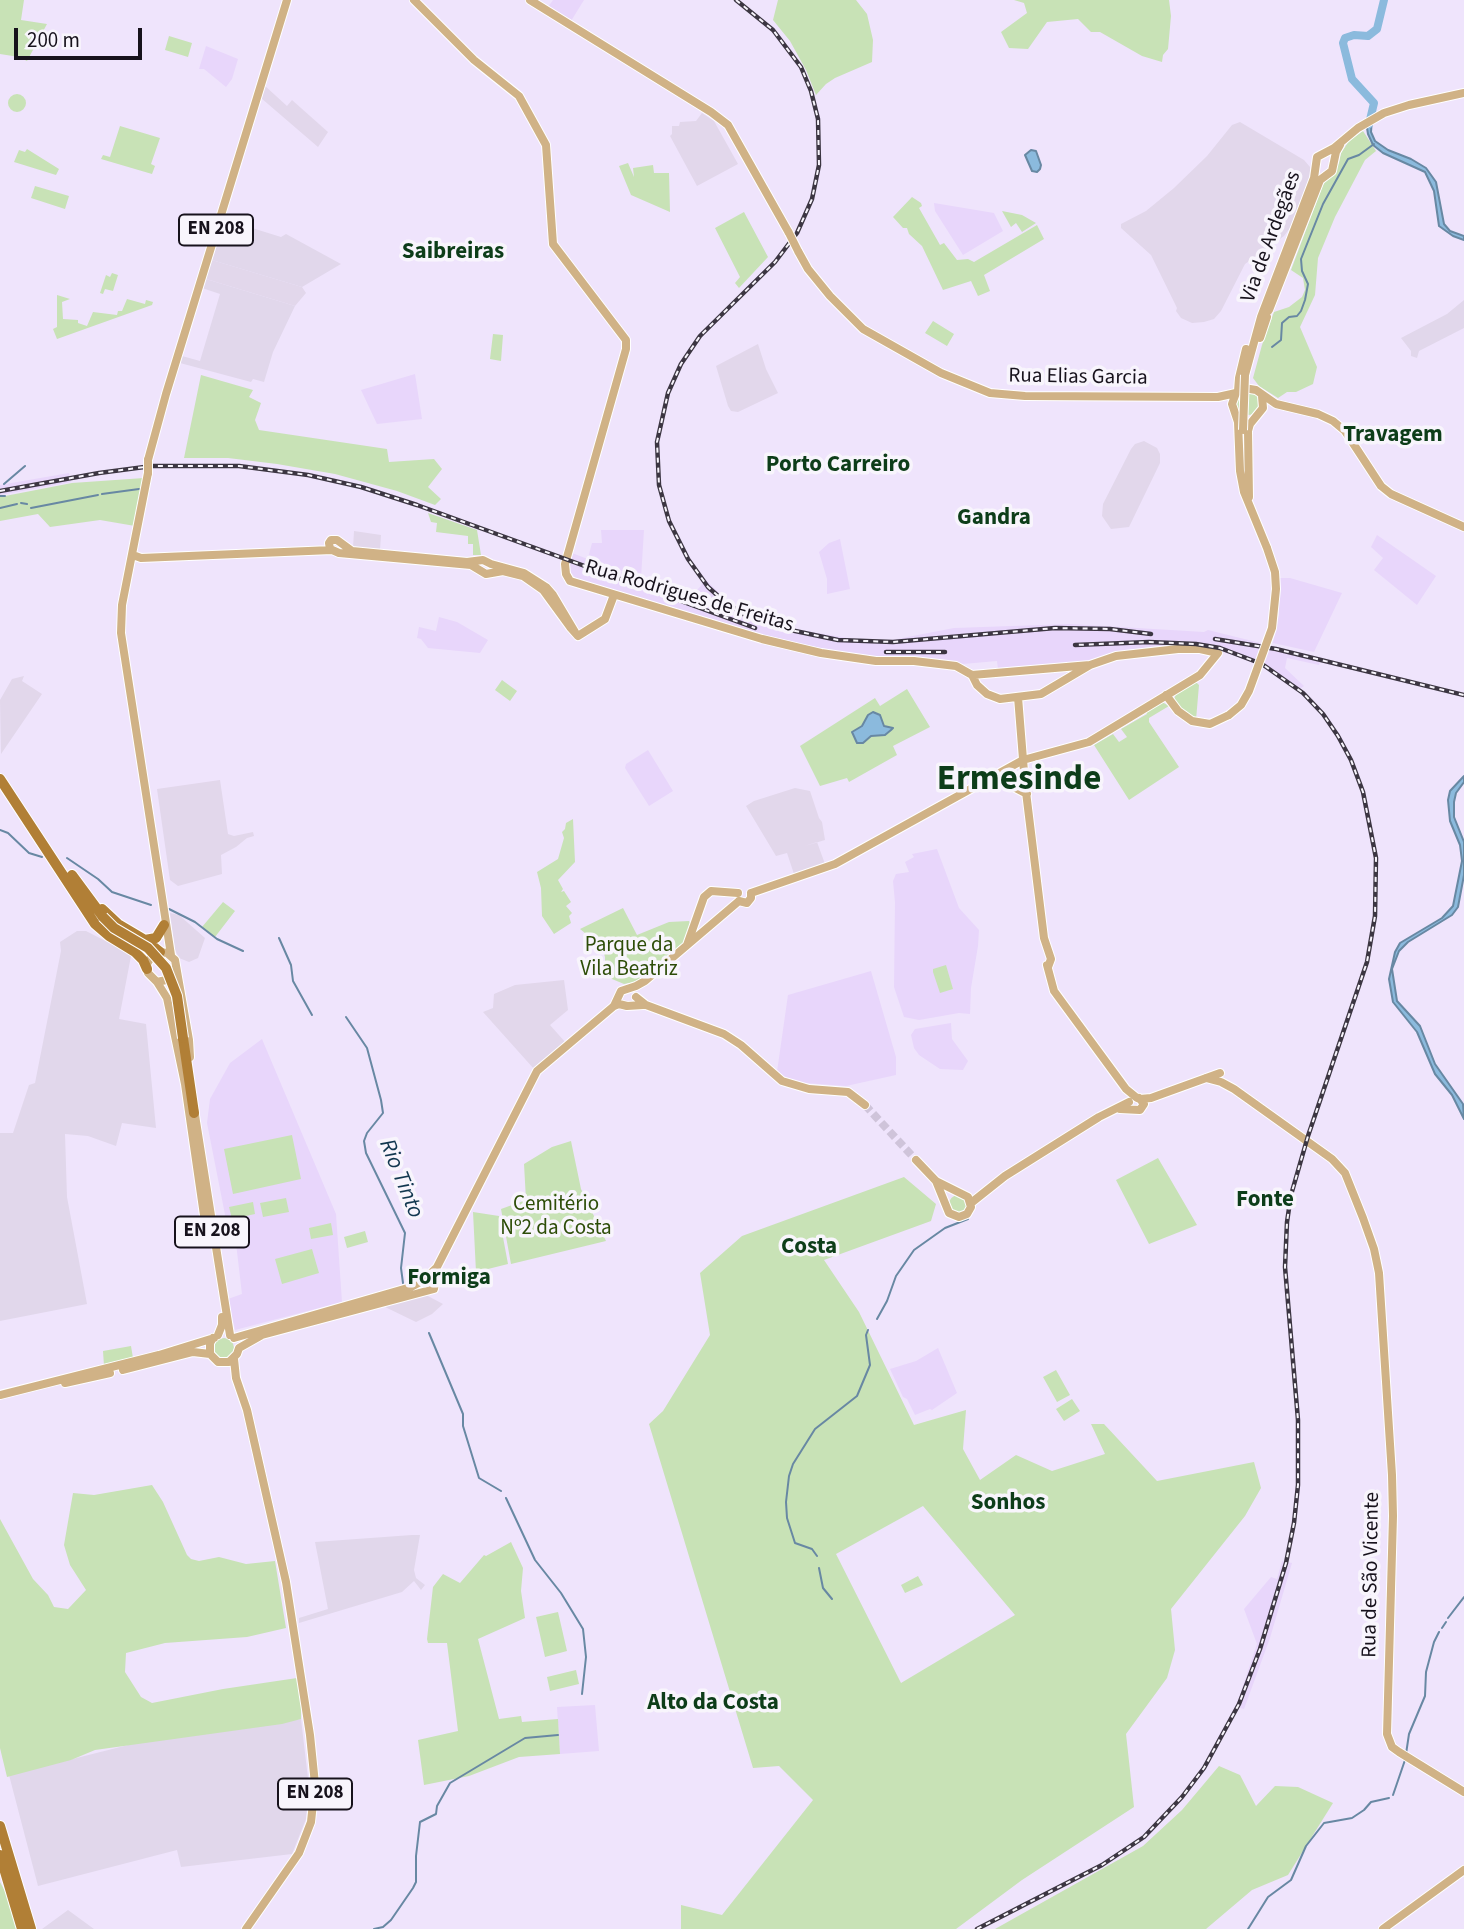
<!DOCTYPE html>
<meta charset="utf-8">
<style>
body{margin:0}
#map{position:relative;width:1464px;height:1929px;overflow:hidden;background:#efe4fc;font-family:"Source Sans 3",sans-serif}
canvas{display:block}
.scale{position:absolute;left:14px;top:28px;width:128px;height:32px;box-sizing:border-box;border:4px solid #17121c;border-top:0;padding-left:9px;font-size:21px;line-height:24px;white-space:nowrap;color:#17121c;-webkit-text-stroke:5px #f8f5fc;paint-order:stroke}
</style>
<div id="map">
<canvas width="1464" height="1929"></canvas>
<div class="scale">200 m</div>
</div>
<script>
const ctx = document.querySelector('canvas').getContext('2d');
ctx.lineJoin = 'round';
function fillPath(path, color) { ctx.fillStyle = color; ctx.fill(path, 'evenodd'); }
const shape = rows => new Path2D(rows.map(r => 'M' + r).join(''));
function stroke(path, color, width, dash) { ctx.strokeStyle = color; ctx.lineWidth = width; ctx.lineCap = dash ? 'butt' : 'round'; ctx.setLineDash(dash || []); ctx.stroke(path); }
function drawText(font, color, halo, rows, align = 'center') {
  ctx.font = font + ' "Source Sans 3",sans-serif'; ctx.lineWidth = 7; ctx.setLineDash([]); ctx.textBaseline = 'middle'; ctx.strokeStyle = halo; ctx.fillStyle = color; for (const [text, x, y, turn = 0] of rows) {
    ctx.save(); ctx.translate(x, y); ctx.rotate((+turn || 0) * Math.PI / 180); ctx.textAlign = isNaN(turn) ? turn : align; if (halo) ctx.strokeText(text, 0, 0); ctx.fillText(text, 0, 0); ctx.restore();
  }
}
const commercial = shape([
 [264,85,287,106,292,100,328,132,318,147,261,98],
 [702,113,714,121,738,164,697,186,670,136,672,134,672,126,679,126,680,122,696,121],
 [1240,122,1304,160,1310,167,1311,177,1290,228,1284,236,1245,264,1221,311,1214,319,1204,322,1192,323,1181,318,1176,311,1177,308,1151,255,1121,228,1121,224,1146,211,1174,188,1207,156,1232,125],
 [212,260,302,287,306,293,295,306,206,279],
 [758,344,766,369,778,393,738,412,731,411,728,406,716,366],
 [1144,441,1157,448,1160,454,1160,463,1129,527,1111,529,1102,516,1103,504,1131,449,1135,444],
 [354,531,381,535,380,550,353,548],
 [24,676,22,681,42,694,1,754,0,700,12,679],
 [220,780,228,834,234,836,253,832,254,836,247,838,236,847,221,855,222,874,178,886,170,880,157,789],
 [795,788,810,791,819,818,822,822,825,840,805,846,817,842,825,864,794,874,787,853,776,856,746,806,754,801],
 [170,913,179,915,205,938,198,958,189,962,179,958,175,950],
 [564,980,568,1010,550,1025,566,1043,534,1069,483,1012,493,1008,494,994,515,985],
 [426,1295,443,1304,432,1314,416,1322,383,1306]
]);
const industrial = shape([
 [236,223,281,237,286,234,341,264,302,287,212,260,222,231,233,234],
 [206,279,295,306,273,352,264,382,253,379,251,382,180,363,182,356,200,361,220,294,202,288],
 [1464,300,1464,328,1419,351,1417,358,1411,356,1411,351,1401,338,1447,314],
 [77,931,86,931,129,953,131,956,119,1019,146,1024,156,1128,122,1123,116,1146,88,1136,65,1134,67,1197,87,1304,0,1321,0,1133,13,1133,29,1085,35,1083,61,951,60,942],
 [412,1535,420,1535,414,1570,416,1578,425,1585,421,1590,414,1581,402,1592,299,1623,299,1618,328,1609,315,1542],
 [301,1719,309,1787,306,1819,292,1854,181,1867,177,1850,38,1886,9,1775,148,1740],
 [68,1910,94,1929,42,1929]
]);
const built = shape([
 [553,0,584,0,571,21,548,7],
 [206,46,238,59,232,79,226,87,204,69,199,69],
 [934,203,994,213,1003,231,963,255,935,211],
 [415,374,422,419,377,424,361,390],
 [69,473,71,482,0,495,0,485],
 [601,530,644,530,641,578,588,558,592,543,602,543],
 [1377,535,1436,576,1417,605,1374,570,1383,558,1371,547],
 [840,539,850,589,827,594,827,579,819,552,829,543],
 [572,553,690,598,706,580,722,596,750,615,783,627,859,640,892,640,954,628,1070,624,1204,632,1208,630,1321,658,1319,665,1287,658,1285,668,1304,686,1297,691,1270,671,1244,659,1221,651,1196,646,1157,646,1115,652,1091,662,998,669,997,661,963,664,915,658,877,658,783,641,577,580,569,570],
 [1279,578,1290,578,1342,593,1314,652,1273,643,1279,615],
 [439,617,457,622,488,640,480,653,428,648,421,639,417,638,419,627,436,631],
 [648,750,673,791,649,806,625,768,626,764],
 [937,849,959,908,979,930,978,946,971,988,970,1014,959,1013,919,1020,904,1017,894,987,895,902,893,881,896,874,909,872,905,862,914,857,912,854],
 [871,971,896,1057,896,1075,846,1086,805,1083,788,1079,777,1072,788,995],
 [951,1023,952,1039,968,1061,963,1070,940,1069,919,1055,914,1048,911,1035,915,1029],
 [262,1039,336,1214,342,1302,235,1330,228,1299,242,1294,236,1243,229,1235,207,1123,210,1099,230,1063],
 [938,1348,957,1393,932,1410,930,1409,915,1415,907,1399,903,1397,890,1369,916,1361],
 [1282,1561,1292,1563,1270,1638,1244,1709,1236,1707,1257,1644,1244,1609,1271,1577,1277,1579],
 [595,1705,599,1751,560,1754,557,1707]
]);
const green = shape([
 [0,0,24,0,21,20,47,24,27,61,19,57,0,54],
 [778,0,856,0,867,14,873,40,872,62,835,78,826,84,816,95,806,70,790,41,773,20],
 [1014,0,1169,0,1171,16,1168,49,1163,55,1162,62,1142,56,1100,32,1091,32,1078,19,1047,22,1028,49,1009,48,1001,32,1027,13,1024,3],
 [169,36,192,43,188,57,165,50],
 '8 103a9 9 0 1 1 18 0a9 9 0 1 1-18 0Z',
 [120,126,160,138,151,164,155,166,152,174,101,159,103,155,110,157],
 [1363,131,1376,151,1365,160,1335,217,1318,258,1315,295,1300,327,1317,367,1313,384,1296,392,1287,392,1278,398,1259,386,1253,378,1262,345,1274,312,1289,307,1302,297,1305,290,1303,278,1291,270,1309,222,1323,185,1339,163,1341,153,1349,141],
 [27,149,59,169,56,175,14,162,19,150,25,152],
 [628,163,634,177,633,168,653,165,654,173,669,173,670,212,631,195,619,166],
 [35,186,69,196,65,209,31,198],
 [912,197,921,203,922,206,919,208,940,245,944,243,957,260,968,259,974,262,1037,225,1044,239,984,275,990,291,978,296,971,281,943,290,922,246,909,234,907,228,903,228,893,217],
 [1002,211,1022,215,1036,223,1022,232,1016,223,1011,227],
 [744,212,768,257,739,288,735,283,740,277,715,228],
 [112,273,118,275,113,291,105,289,103,294,100,293,106,275,110,277],
 [57,295,70,299,62,302,63,319,78,320,78,323,87,326,93,312,117,315,118,311,122,311,127,299,145,304,146,300,153,302,152,305,57,339,53,329,57,327],
 [933,321,954,334,947,346,925,333],
 [493,334,503,335,501,361,490,359],
 [201,375,253,390,249,397,261,403,255,420,259,430,387,449,389,462,434,459,442,469,428,487,441,499,435,505,397,491,335,474,277,464,228,458,184,458],
 '1236 403a12 12 0 1 1 24 0a12 12 0 1 1-24 0Z',
 [144,478,135,526,100,520,50,527,38,514,0,521,0,497,72,483],
 [428,513,477,530,481,555,473,555,473,544,468,544,468,536,436,532,437,523,431,522],
 [502,680,517,691,510,701,495,690],
 [1196,682,1199,685,1196,720,1186,715,1174,699,1177,692],
 [907,689,930,727,893,746,897,755,849,782,847,778,820,786,800,746,875,698,880,706],
 [1162,702,1169,706,1149,718,1149,722,1179,767,1129,800,1094,745,1113,734,1119,742,1127,737,1121,729,1147,714,1145,710],
 [573,819,575,862,558,880,563,889,561,892,564,891,571,902,566,906,572,913,569,916,571,923,554,934,542,916,541,888,537,872,558,859,564,838,562,832,565,829,566,823],
 [223,902,235,911,215,937,202,927],
 [623,908,637,935,669,922,689,921,690,923,683,943,636,982,624,984,612,979,605,969,605,957,602,947,580,929],
 [946,965,953,989,940,993,933,972,933,969],
 [292,1135,301,1179,233,1194,224,1149],
 [571,1141,581,1189,606,1241,511,1264,501,1209,526,1200,524,1164,552,1147],
 [1158,1158,1197,1225,1149,1244,1116,1180],
 [904,1177,936,1204,931,1221,824,1260,859,1312,914,1425,966,1410,963,1449,980,1480,1016,1455,1052,1471,1105,1454,1091,1424,1104,1424,1157,1481,1254,1462,1261,1488,1245,1516,1171,1609,1175,1650,1167,1678,1126,1734,1134,1807,1022,1880,956,1929,681,1929,681,1905,722,1915,813,1800,779,1766,753,1768,649,1424,663,1411,710,1335,700,1273,742,1236],
 [923,1506,1015,1615,901,1683,836,1554],
 '949 1204a9 9 0 1 1 18 0a9 9 0 1 1-18 0Z',
 [286,1198,289,1212,263,1217,260,1203],
 [253,1202,255,1214,232,1219,229,1207],
 [473,1212,499,1216,508,1264,476,1272],
 [331,1223,333,1235,311,1239,309,1228],
 [365,1231,368,1242,347,1248,344,1237],
 [312,1249,319,1273,282,1284,275,1259],
 '214 1348a10 10 0 1 1 20 0a10 10 0 1 1-20 0Z',
 [131,1346,133,1358,104,1366,103,1351],
 [1056,1370,1070,1395,1057,1402,1043,1377],
 [1072,1399,1080,1411,1064,1421,1056,1409],
 [152,1485,163,1502,187,1555,191,1559,199,1561,219,1557,246,1564,275,1561,286,1628,247,1637,165,1643,126,1653,125,1672,141,1697,152,1703,223,1689,297,1678,301,1700,301,1719,282,1724,95,1750,71,1760,7,1777,0,1748,0,1519,33,1579,48,1595,54,1607,68,1609,86,1590,70,1565,64,1545,73,1493,94,1495],
 [511,1542,523,1568,521,1591,525,1618,478,1639,499,1719,521,1716,522,1722,558,1719,560,1754,519,1757,469,1776,424,1785,418,1740,458,1731,447,1643,428,1643,427,1639,433,1587,443,1574,460,1583,484,1555,486,1556],
 [918,1576,923,1585,905,1593,901,1585],
 [558,1612,567,1651,545,1657,536,1617],
 [576,1670,579,1684,550,1691,547,1677],
 [1219,1766,1240,1775,1256,1806,1275,1786,1298,1787,1333,1803,1288,1875,1252,1890,1206,1929,995,1929,1143,1846,1182,1810],
 [0,1882,9,1899,17,1929,0,1929]
]);
const water = shape([
 [1372,119,1371,132,1375,141,1388,150,1411,159,1426,168,1436,182,1444,224,1450,231,1464,236,1464,240,1453,236,1439,226,1434,191,1425,172,1383,153,1373,145,1368,134,1366,122,1372,119],
 [1031,150,1036,151,1041,165,1040,169,1037,172,1032,171,1025,155,1031,150],
 [873,712,880,715,884,726,893,728,891,730,885,735,871,736,863,743,857,743,852,732,862,726,868,715,873,712],
 [1464,776,1464,782,1456,793,1454,802,1454,817,1464,842,1464,875,1458,907,1452,915,1408,942,1399,951,1392,969,1397,1001,1420,1026,1435,1064,1463,1104,1464,1119,1452,1095,1435,1074,1417,1032,1393,1002,1389,979,1395,952,1400,943,1442,918,1453,906,1462,861,1460,845,1450,821,1448,800,1450,791,1464,776]
]);
const stream = shape([
 [1272,347,1281,340,1282,323,1289,317,1297,316,1301,311,1305,300,1308,284,1302,271,1301,259,1323,204,1348,159,1359,155,1374,144],
 [4,484,25,466],
 [102,494,139,489],
 [0,496,5,496],
 [21,503,27,504],
 [0,508,17,504],
 [31,508,98,495],
 [0,830,8,833,29,853,42,857],
 [67,858,98,879,112,892,151,905],
 [169,909,195,922,217,939,243,951],
 [279,938,291,965,293,981,312,1015],
 [346,1017,367,1048,381,1100,383,1113,367,1133,364,1141,366,1153,405,1233,401,1268,403,1283],
 [877,1319,887,1301,896,1276,914,1250,945,1228,968,1219],
 [429,1333,463,1414,463,1426,479,1478,501,1491],
 [506,1498,535,1560,561,1593,583,1629,586,1657,582,1694],
 [817,1556,812,1549,795,1543,787,1518,786,1502,789,1476,793,1464,815,1429,857,1396,870,1365,866,1335,868,1330],
 [819,1568,823,1588,832,1599],
 [1448,1618,1464,1597],
 [1442,1628,1446,1622],
 [1406,1754,1409,1734,1425,1696,1426,1672,1434,1642,1439,1632],
 [1393,1795,1405,1760],
 [374,1929,383,1927,391,1920,413,1888,416,1882,416,1856,420,1822,436,1814,437,1806,450,1783,525,1738,558,1735],
 [1248,1929,1268,1897,1291,1880,1306,1846,1324,1823,1352,1818,1364,1810,1371,1802,1389,1798]
]);
const river = shape([
 [1369,124,1374,103,1352,79,1343,43,1345,38,1354,35,1368,36,1377,29,1384,0]
]);
const majorTunnel = shape([
 [865,1105,916,1160]
]);
const major = shape([
 [414,0,474,60,519,96,546,145,553,244,626,340,626,349,565,564,566,574,570,581,762,639,821,653,876,661,914,661,956,666,972,675,977,685,987,694,1000,699,1041,694,1090,665],
 [530,0,711,112,728,125,789,233],
 [798,251,808,269,830,296,863,329,941,373,990,393,1025,396,1218,397,1236,393],
 [1269,310,1320,180,1332,171,1336,152,1340,145],
 [1260,338,1267,317],
 [1245,375,1261,317,1314,178,1317,157,1334,148,1358,128,1384,113,1409,105,1464,93],
 [1238,391,1239,378,1246,349],
 [148,460,166,394,287,0],
 [148,473,122,605,121,633,171,955],
 [1249,497,1248,431,1250,424,1263,408,1262,396],
 [1267,548,1244,492,1240,471,1238,422,1232,404,1236,393,1244,388,1256,390,1276,404,1318,414,1333,421,1345,431,1381,486,1391,494,1464,527],
 [133,555,141,558,332,550],
 [575,632,553,595,546,587,524,573,491,564,483,560,467,562,352,551,337,540,331,540,329,543,330,549,339,553,471,565,486,574,503,571,523,576,543,590,570,627,578,636,605,619,614,595],
 [1166,695,1178,711,1192,721,1210,724,1229,715],
 [1018,697,1025,784,1044,938,1051,959,1048,967],
 [994,777,1027,794],
 [751,893,835,864,1023,760,1089,742,1200,675,1218,653,1200,649,1178,649,1116,656,1090,665,972,675],
 [739,901,747,903,751,898,751,893],
 [687,945,704,897,711,891,738,893],
 [1047,965,1054,991,1126,1089,1137,1098],
 [176,971,171,979,157,982,148,973,147,964,152,956,160,952,167,953,175,960,189,1040,190,1057],
 [157,982,167,998,185,1084,207,1236],
 [636,997,646,1005,724,1034,741,1045,782,1081,809,1089,848,1092,865,1105],
 [614,1006,619,1004,627,1006,643,1005],
 [1206,1078,1221,1082,1234,1089,1332,1159,1345,1173,1363,1218,1374,1249,1379,1273,1392,1475,1393,1516,1387,1734,1392,1747,1399,1752,1464,1792],
 [1140,1099,1151,1098,1220,1073],
 [194,1109,230,1335],
 [1120,1109,1140,1110,1144,1104,1139,1098],
 [916,1160,936,1181,968,1197,971,1207,967,1214,959,1217,949,1213,936,1181],
 [971,1203,1005,1176,1099,1117,1129,1102],
 [218,1335,222,1325,222,1317],
 [213,1338,210,1343,210,1354,218,1362,229,1362,237,1354,239,1348,262,1335,434,1289,437,1267,537,1071,614,1006,621,991,636,986,645,981,739,901],
 [234,1338,411,1287,424,1280,435,1269],
 [234,1359,236,1378,247,1410,286,1582,310,1735,315,1784,311,1822,299,1853,246,1929],
 [123,1370,193,1352,210,1354],
 [65,1383,110,1373],
 [0,1395,159,1355,214,1338],
 [1383,1929,1464,1870]
]);
const highway = shape([
 [0,779,95,924,109,936,135,952,143,960,147,969],
 [72,875,103,917],
 [102,909,118,924,145,940,160,952],
 [145,940,156,938,164,925],
 [183,1038,194,1113],
 [0,1826,31,1929],
 [0,1855,22,1929]
]);
const rail = shape([
 [736,0,773,30,801,67,811,91,818,119,819,165,812,199,797,233,775,262,700,336,681,364,668,393,657,442,659,485,669,521,688,559,708,587,726,603,745,615,781,628,838,640,893,642,1055,628,1110,629,1151,634],
 [0,491,99,473,152,466,239,466,308,475,361,487,417,505,755,628],
 [1215,639,1276,649,1464,695],
 [886,652,945,652],
 [977,1929,1102,1865,1144,1837,1182,1797,1204,1768,1239,1704,1260,1649,1286,1563,1294,1523,1298,1485,1298,1420,1285,1267,1287,1222,1291,1195,1308,1136,1367,962,1375,916,1376,858,1363,792,1351,760,1338,736,1323,714,1303,693,1262,664,1220,648,1196,644,1149,642,1075,645]
]);
const majorBridge = shape([
 [789,233,798,251],
 [1243,430,1245,375],
 [148,460,148,473],
 [1229,715,1241,705,1249,691,1272,628,1276,589,1275,572,1267,548]
]);
const highwayBridge = shape([
 [103,917,114,928,148,948,166,968,177,996,183,1038]
]);
const shields = [
 [216,230,74],
 [212,1232,74],
 [315,1794,74]
];
const shieldNames = [
 ["EN 208",216,230],
 ["EN 208",212,1232],
 ["EN 208",315,1794]
];
const streetNames = [
 ["Via de Ardegães",1272,237,-70],
 ["Rua Elias Garcia",1078,378,1],
 ["Rua Rodrigues de Freitas",689,597,16],
 ["Rua de São Vicente",1372,1575,-89]
];
const parkNames = [
 ["Parque da",629,946],
 ["Vila Beatriz",629,970],
 ["Cemitério",556,1205],
 ["Nº2 da Costa",556,1229]
];
const neighbourhoodNames = [
 ["Saibreiras",453,253],
 ["Travagem",1393,436],
 ["Porto Carreiro",838,466],
 ["Gandra",994,519],
 ["Fonte",1265,1201],
 ["Costa",809,1248],
 ["Formiga",449,1279],
 ["Sonhos",1008,1504],
 ["Alto da Costa",713,1704]
];
const waterNames = [
 ["Rio Tinto",400,1179,68]
];
const townNames = [
 ["Ermesinde",1019,781]
];
fillPath(commercial, '#e2d7eb');
fillPath(industrial, '#e1d7eb');
fillPath(built, '#e8d6fb');
fillPath(green, '#c8e2b6');
fillPath(water, '#8bbadd');
stroke(water, '#6888a3', 2);
stroke(stream, '#6888a3', 2);
stroke(river, '#8bbadd', 8);
stroke(majorTunnel, '#cfc4da', 8, [8, 4]);
stroke(major, '#fff', 10);
stroke(highway, '#fff', 12);
stroke(major, '#d0b286', 8);
stroke(highway, '#b17f36', 10);
stroke(rail, '#3c3642', 4.5);
stroke(rail, '#f8f5fc', 2, [5]);
stroke(majorBridge, '#fff', 10, []);
stroke(highwayBridge, '#fff', 12, []);
stroke(majorBridge, '#d0b286', 8);
stroke(highwayBridge, '#b17f36', 10);
for (const [x, y, w] of shields) { const box = new Path2D(); box.roundRect(x - w / 2, y - 15.5, w, 31, 5); ctx.fillStyle = '#f8f5fc'; ctx.fill(box); stroke(box, '#17121c', 2); }
drawText('bold 19px', '#17121c', null, shieldNames);
drawText('21px', '#17121c', '#f8f5fc', streetNames);
drawText('21px', '#2d4d08', '#f8f5fc', parkNames);
drawText('bold 23px', '#0d3d19', '#f8f5fc', neighbourhoodNames);
drawText('italic 23px', '#11374f', '#f8f5fc', waterNames);
drawText('bold 35px', '#0d3d19', '#f8f5fc', townNames);
</script>
